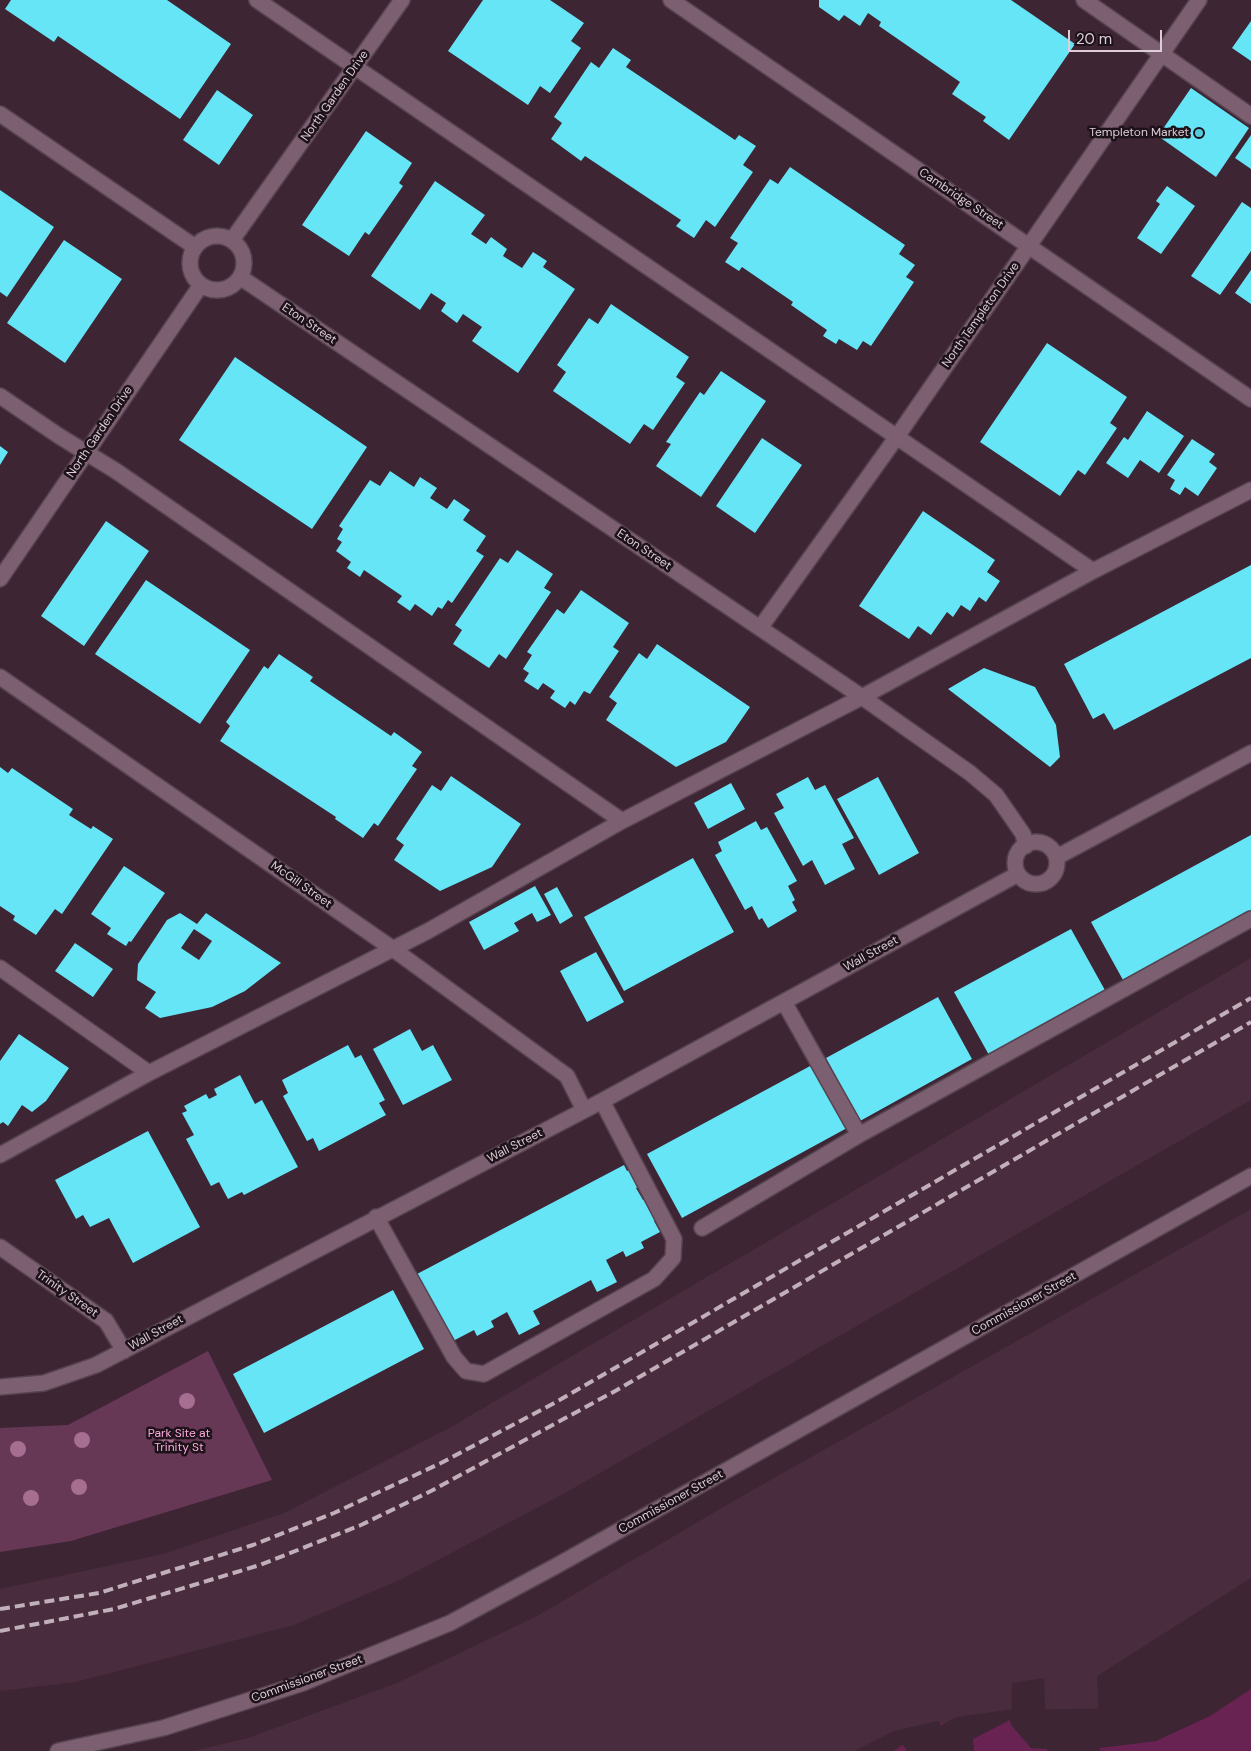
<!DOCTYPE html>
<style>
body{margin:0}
#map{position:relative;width:1251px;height:1751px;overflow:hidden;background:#3d2534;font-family:"DM Sans",sans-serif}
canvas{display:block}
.scale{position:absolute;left:1068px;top:30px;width:94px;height:22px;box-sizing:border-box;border:2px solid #decdd7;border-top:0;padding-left:6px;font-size:15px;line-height:18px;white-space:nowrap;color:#decdd7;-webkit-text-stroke:4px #1d1219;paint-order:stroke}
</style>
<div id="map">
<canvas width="1251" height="1751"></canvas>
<div class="scale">20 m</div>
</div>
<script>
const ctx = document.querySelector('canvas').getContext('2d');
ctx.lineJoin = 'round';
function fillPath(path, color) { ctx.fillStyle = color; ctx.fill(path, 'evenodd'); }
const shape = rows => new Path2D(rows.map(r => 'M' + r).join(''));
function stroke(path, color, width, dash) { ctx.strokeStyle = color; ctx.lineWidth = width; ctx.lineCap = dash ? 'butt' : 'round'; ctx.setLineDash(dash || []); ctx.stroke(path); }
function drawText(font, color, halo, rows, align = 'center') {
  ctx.font = font + ' "DM Sans",sans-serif'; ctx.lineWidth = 5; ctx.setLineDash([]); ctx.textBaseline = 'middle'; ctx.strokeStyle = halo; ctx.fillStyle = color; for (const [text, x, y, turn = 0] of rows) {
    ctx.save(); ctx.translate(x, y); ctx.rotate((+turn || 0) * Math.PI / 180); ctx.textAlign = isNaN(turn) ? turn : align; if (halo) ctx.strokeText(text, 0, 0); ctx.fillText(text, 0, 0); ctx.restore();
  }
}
const built = shape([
 [1251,958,1251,1100,567,1492,402,1579,294,1625,76,1682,0,1691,0,1589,163,1554,284,1513,451,1427],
 [1251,1209,1251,1578,1097,1676,1100,1751,1047,1751,1044,1678,1012,1683,1011,1720,893,1751,193,1751,248,1738,397,1683,537,1616,751,1491]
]);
const green = shape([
 [208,1351,272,1480,71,1541,0,1552,0,1428,68,1425]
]);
const water = shape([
 [1251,1637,1251,1751,857,1751,895,1733,957,1720,1128,1711]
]);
const pier = shape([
 [1251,1635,1251,1689,1210,1716,1156,1741,1100,1748,1100,1751,1047,1751,1047,1749,1031,1748,1011,1725,1010,1720,973,1739,974,1751,907,1751,903,1745,893,1751,854,1751,894,1731,938,1721,941,1725,957,1717,1007,1710,1127,1708,1196,1665]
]);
const building = shape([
 [11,0,167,0,231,44,180,119,58,36,54,42,5,9],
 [483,0,550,0,584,23,571,41,581,48,550,93,540,86,528,105,448,51],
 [819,0,1011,0,1075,44,1009,140,983,121,986,117,952,94,960,82,879,26,881,22,868,13,860,26,844,15,839,21,819,7],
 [1251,21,1251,61,1232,48],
 [613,48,631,60,626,67,735,140,739,135,756,146,743,165,753,172,715,227,706,220,694,238,676,226,681,220,585,156,581,161,551,139,562,123,554,117,591,62,599,68],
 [1191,88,1249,128,1216,177,1158,136],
 [217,90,253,115,219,165,183,140],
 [366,131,412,163,399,183,403,186,369,235,365,232,349,256,302,225],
 [1251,135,1251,169,1235,158],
 [790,167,905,245,899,254,915,265,906,277,914,282,871,346,863,341,857,350,839,339,836,344,823,336,827,330,791,305,793,302,742,267,739,271,725,262,738,243,730,238,770,179,778,184],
 [435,181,485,215,471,234,486,244,491,237,507,249,503,256,522,268,533,252,547,261,543,267,575,289,518,373,472,341,482,327,463,314,457,323,441,311,446,303,431,293,420,310,371,276],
 [1167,186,1195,206,1161,254,1137,238,1160,204,1156,201],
 [0,190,54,227,7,297,0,292],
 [1242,202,1251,208,1251,251,1220,295,1191,276],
 [64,240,122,279,65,363,7,323],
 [1251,270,1251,304,1235,293],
 [611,304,689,357,676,377,685,383,653,430,644,424,630,444,553,391,566,372,557,365,589,318,598,324],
 [1047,343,1127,397,1110,423,1117,428,1085,475,1078,470,1060,496,980,442],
 [235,357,367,447,312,529,179,440],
 [721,371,766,401,701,497,656,466,671,444,666,442,700,392,704,395],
 [1147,411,1184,436,1159,473,1140,460,1128,478,1106,463,1124,437,1128,440],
 [762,438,802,465,755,533,716,506],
 [1192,439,1215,454,1209,462,1217,468,1198,496,1185,487,1180,495,1170,489,1175,480,1167,475],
 [0,446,8,452,0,465],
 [390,471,414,487,420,477,437,488,430,498,447,509,454,499,470,510,463,520,486,536,476,551,484,556,452,603,448,600,442,609,438,607,432,616,415,604,410,611,397,602,402,596,364,570,360,577,347,568,351,562,336,551,342,542,337,539,343,529,339,526,370,480,380,486],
 [923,511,995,560,987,572,1000,581,986,602,979,597,970,611,961,605,953,617,947,612,931,635,918,626,909,639,859,606],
 [106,521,149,551,84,646,41,616],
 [517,550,553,574,544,588,551,592,506,659,499,654,489,668,453,644,462,630,455,625,500,558,508,563],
 [1251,565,1251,658,1114,730,1104,713,1093,719,1064,664],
 [146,580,250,650,200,724,95,654],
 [581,590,629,623,613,647,619,651,590,694,584,691,575,705,570,701,565,708,550,698,555,691,543,683,538,690,524,681,529,673,523,669,532,655,527,652,557,609,564,614],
 [657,644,750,707,726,742,676,767,606,720,617,703,609,697,639,653,647,659],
 [279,654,313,677,310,681,391,736,394,732,422,752,412,766,417,769,378,826,374,823,363,838,335,819,336,817,220,741,230,726,226,722,264,666,268,669],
 [984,668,1035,687,1056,725,1060,757,1050,767,948,689],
 [0,767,8,773,12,768,73,809,69,815,91,829,93,826,113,839,62,914,55,909,36,935,13,920,15,916,0,906],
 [451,776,521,824,492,867,440,891,394,860,404,845,396,839,432,785,441,791],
 [808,777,815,790,825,785,854,838,842,844,855,869,825,885,812,860,803,866,774,813,784,808,776,794],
 [878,777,919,853,879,875,837,799],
 [731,783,745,809,708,829,694,803],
 [756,821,761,830,767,827,797,881,788,886,795,900,792,902,797,911,768,928,762,918,759,920,752,906,745,910,715,855,722,851,718,842],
 [1251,835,1251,910,1123,980,1091,922],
 [693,858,734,932,624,991,584,917],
 [124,866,165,893,131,942,129,941,126,946,107,934,111,928,91,914],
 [535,886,551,915,537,922,532,913,514,923,519,931,484,950,469,922],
 [557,887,573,916,560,924,544,894],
 [180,913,197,924,206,913,281,963,245,991,212,1007,160,1018,145,1008,156,992,137,980,138,964,167,920],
 [194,929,212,941,199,960,181,948],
 [1071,929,1106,992,989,1055,954,992],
 [75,943,113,969,93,997,55,971],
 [596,952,624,1002,587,1022,560,971],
 [938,997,972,1059,860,1121,826,1058],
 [410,1029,422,1051,433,1045,452,1080,403,1105,373,1049],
 [19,1034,69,1068,46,1101,32,1112,22,1105,8,1126,3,1122,0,1124,0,1061],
 [348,1045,355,1058,361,1055,385,1100,379,1103,386,1115,319,1151,313,1138,307,1141,283,1096,288,1093,282,1080],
 [812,1065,847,1128,682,1218,647,1154],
 [240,1075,255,1104,262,1100,298,1167,244,1195,242,1192,228,1199,219,1182,211,1186,186,1139,194,1135,182,1113,187,1111,184,1106,206,1094,209,1099,217,1095,214,1089],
 [148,1131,200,1227,133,1263,109,1218,90,1227,83,1215,76,1219,55,1180],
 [624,1165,627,1171,633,1168,642,1185,636,1188,643,1200,649,1197,660,1219,654,1221,660,1232,641,1242,644,1248,626,1257,623,1251,606,1260,617,1282,597,1292,591,1280,533,1311,540,1324,519,1335,507,1312,491,1321,494,1327,477,1336,474,1330,453,1341,414,1283,420,1280,417,1274],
 [393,1290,424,1349,264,1433,233,1374]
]);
const minor = shape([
 [257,0,1093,571],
 [671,0,1251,399],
 [1084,0,1251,116],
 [0,114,195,247],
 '190 263a27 27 0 1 1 54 0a27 27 0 1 1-54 0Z',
 [232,240,402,0],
 [240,277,862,697,970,773,996,795,1023,834,1026,846],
 [0,396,59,436,116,471,622,821],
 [0,579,201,285],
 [760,628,896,438,1199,0],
 [0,677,393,949,567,1076,584,1110],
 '1015 863a21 21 0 1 1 42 0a21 21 0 1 1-42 0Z',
 [1057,857,1251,753],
 [0,968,149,1073],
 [784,1002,859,1135],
 [0,1155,149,1073,428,931,622,821,862,697,1093,571,1251,490],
 [376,1217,454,1357,466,1371,484,1374,654,1279,673,1258,674,1239,602,1101],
 [702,1228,859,1135,1251,919],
 [0,1247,106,1321,124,1351],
 [0,1387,44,1383,96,1365,602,1101,1018,874],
 [58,1751,163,1728,303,1683,450,1623,556,1566,1251,1176]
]);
const rail = shape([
 [0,1609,99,1593,253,1545,334,1513,441,1463,558,1401,1251,998],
 [0,1631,114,1609,260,1565,361,1525,431,1491,617,1390,1251,1022]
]);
const trees = [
 [187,1401],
 [82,1440],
 [166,1443],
 [18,1449],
 [79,1487],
 [31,1498]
];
const markers = [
 [1199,133,5,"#53cbdc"]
];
const streetNames = [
 ["North Garden Drive",335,96,-55],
 ["Cambridge Street",961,199,34],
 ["North Templeton Drive",981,315,-55],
 ["Eton Street",309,324,34],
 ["North Garden Drive",100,432,-56],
 ["Eton Street",644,550,34],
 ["McGill Street",301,885,35],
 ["Wall Street",871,954,-29],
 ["Wall Street",515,1146,-27],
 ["Trinity Street",67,1294,35],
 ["Commissioner Street",1024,1304,-29],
 ["Wall Street",156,1333,-29],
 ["Commissioner Street",671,1502,-29],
 ["Commissioner Street",307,1679,-20]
];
const poiNames = [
 ["Templeton Market",1189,133]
];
const parkNames = [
 ["Park Site at",179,1434],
 ["Trinity St",179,1448]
];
fillPath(built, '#4a2c3f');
fillPath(green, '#673856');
fillPath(water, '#682352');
fillPath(pier, '#3d2534');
fillPath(building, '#66e5f7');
stroke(minor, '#574350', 18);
stroke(minor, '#7c6071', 15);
stroke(rail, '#c1afba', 4, [10, 5]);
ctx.fillStyle = '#a66e90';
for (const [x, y] of trees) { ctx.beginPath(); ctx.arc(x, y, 8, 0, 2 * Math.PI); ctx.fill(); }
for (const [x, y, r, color] of markers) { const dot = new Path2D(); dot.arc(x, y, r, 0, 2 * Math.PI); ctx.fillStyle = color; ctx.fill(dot); stroke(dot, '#1d1219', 2); }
drawText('12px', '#decdd7', '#1d1219', streetNames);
drawText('12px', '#decdd7', '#1d1219', poiNames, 'right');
drawText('12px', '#fba9dc', '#1d1219', parkNames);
</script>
